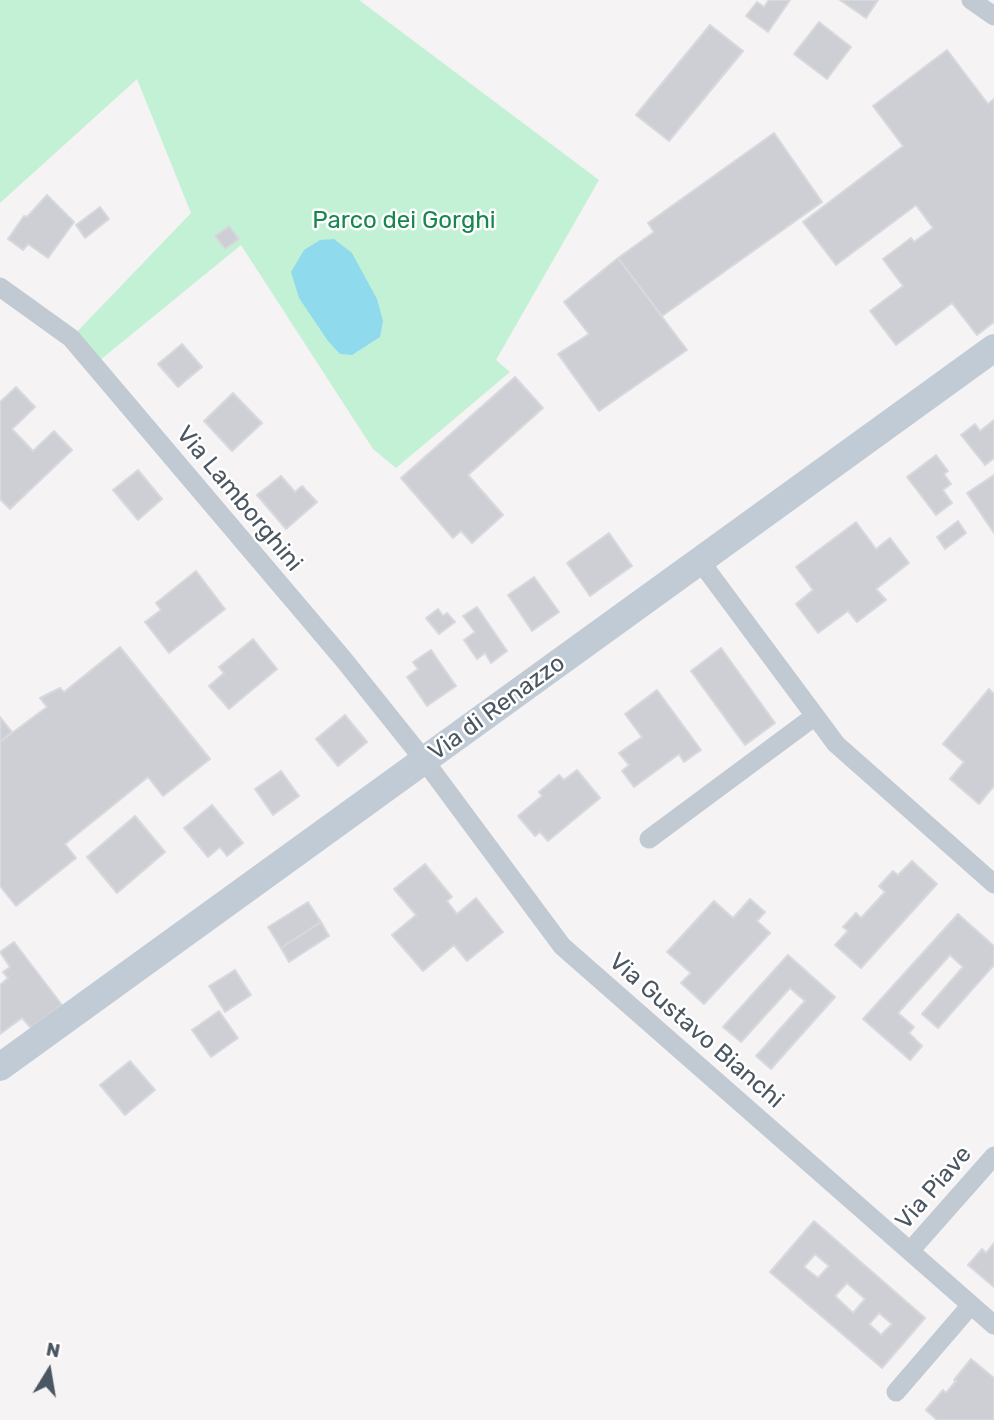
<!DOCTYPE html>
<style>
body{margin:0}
#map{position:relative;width:994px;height:1420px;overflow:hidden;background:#f5f3f3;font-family:Rubik,sans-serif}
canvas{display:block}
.north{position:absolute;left:14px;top:1336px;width:70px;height:70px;-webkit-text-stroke:5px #fff;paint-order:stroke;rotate:11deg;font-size:19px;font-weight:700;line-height:28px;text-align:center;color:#4a5661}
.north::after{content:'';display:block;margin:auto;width:24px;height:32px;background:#4a5661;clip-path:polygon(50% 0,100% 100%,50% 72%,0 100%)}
</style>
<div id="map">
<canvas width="994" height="1420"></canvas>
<div class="north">N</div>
</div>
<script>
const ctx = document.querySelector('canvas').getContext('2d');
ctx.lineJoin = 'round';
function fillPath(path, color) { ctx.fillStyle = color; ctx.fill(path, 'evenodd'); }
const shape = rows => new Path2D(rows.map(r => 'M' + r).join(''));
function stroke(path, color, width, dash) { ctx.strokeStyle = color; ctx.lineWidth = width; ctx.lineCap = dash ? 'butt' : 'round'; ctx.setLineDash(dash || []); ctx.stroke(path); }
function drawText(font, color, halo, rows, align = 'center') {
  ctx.font = font + ' Rubik,sans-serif'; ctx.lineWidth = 5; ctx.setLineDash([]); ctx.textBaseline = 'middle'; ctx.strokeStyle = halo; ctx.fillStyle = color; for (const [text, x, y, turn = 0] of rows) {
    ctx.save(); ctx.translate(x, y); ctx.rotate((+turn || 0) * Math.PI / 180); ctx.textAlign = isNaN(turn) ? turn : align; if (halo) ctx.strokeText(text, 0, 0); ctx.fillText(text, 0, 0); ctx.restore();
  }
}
const green = shape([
 [0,0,359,0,599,180,496,360,510,372,396,468,373,449,241,245,94,365,71,338,191,213,137,79,0,203]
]);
const water = shape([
 [334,239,352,253,377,299,383,321,380,337,352,355,340,354,328,341,299,298,291,272,304,250,320,240]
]);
const building = shape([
 [769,0,790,0,768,32,746,16,757,2,764,7,769,0],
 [840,0,878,0,866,18,840,0],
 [819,22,851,47,827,79,794,54,819,22],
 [710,25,743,51,669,141,636,115,710,25],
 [947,50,988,104,994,99,994,322,977,335,952,303,896,345,870,311,903,286,883,259,911,238,914,242,933,228,916,205,836,265,803,222,903,146,873,106,947,50],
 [774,133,822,202,662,316,618,258,654,232,648,223,774,133],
 [47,195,74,222,48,258,28,244,23,250,8,239,24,216,27,217,47,195],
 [100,207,109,219,85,238,76,225,100,207],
 [229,226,239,239,225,249,215,236,229,226],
 [618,258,687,350,599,411,558,354,589,334,564,302,618,258],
 [182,344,202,367,178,387,158,364,182,344],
 [515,377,543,408,468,475,503,515,472,543,461,531,453,538,401,478,515,377],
 [16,387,35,407,12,429,33,451,54,431,72,450,10,509,0,499,0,402,16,387],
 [233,393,262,423,232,451,204,421,233,393],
 [994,420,994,458,985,465,961,435,975,424,980,431,994,420],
 [936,455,948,471,944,474,951,484,943,490,952,503,936,515,907,477,936,455],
 [138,470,162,499,138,520,113,490,138,470],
 [994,475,994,533,967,493,994,475],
 [281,476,295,492,302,486,317,502,286,529,257,495,281,476],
 [958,521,966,533,945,549,937,537,958,521],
 [856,522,876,549,890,538,909,563,876,589,886,600,857,622,848,611,818,633,796,604,813,590,796,567,856,522],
 [609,533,632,566,590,596,567,563,609,533],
 [196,571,225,609,169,653,145,622,161,610,156,603,196,571],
 [534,577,559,612,532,631,508,595,534,577],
 [477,607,507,651,491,663,485,653,477,659,464,640,475,632,463,616,477,607],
 [438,609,443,616,447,613,455,622,439,634,426,618,438,609],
 [253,639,277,669,229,709,209,686,224,673,219,667,253,639],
 [120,647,210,759,163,796,148,777,65,844,76,858,16,906,0,886,0,742,47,707,40,698,60,688,64,692,120,647],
 [721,648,775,723,745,745,691,671,721,648],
 [431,650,456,686,427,706,407,677,418,669,413,662,431,650],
 [989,689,994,694,994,786,979,804,950,779,964,762,943,744,989,689],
 [657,690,701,750,684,762,679,754,634,787,622,771,629,765,619,753,642,737,625,714,657,690],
 [345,715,367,742,338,766,316,739,345,715],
 [0,717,12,732,0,742,0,717],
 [577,770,600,798,548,841,540,832,535,836,518,816,542,796,539,792,559,775,564,780,577,770],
 [281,771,299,796,273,815,255,789,281,771],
 [212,805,243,843,227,856,220,847,208,857,184,828,212,805],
 [135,816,165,852,117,893,87,857,135,816],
 [912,861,937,884,861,968,835,945,848,931,843,927,856,913,861,918,885,892,879,886,893,871,898,875,912,861],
 [425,864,452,897,447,901,457,914,476,898,503,932,467,961,454,945,423,971,392,935,416,915,394,889,425,864],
 [750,899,765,912,757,921,770,933,704,1004,681,983,691,973,667,952,714,901,733,918,750,899],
 [308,902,321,922,281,948,268,927,308,902],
 [958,914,994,946,994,965,938,1028,922,1014,963,967,950,955,898,1013,914,1027,909,1033,922,1046,910,1060,863,1019,958,914],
 [321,922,329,936,289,962,281,948,321,922],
 [14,942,62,1005,31,1028,22,1018,0,1034,0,985,8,978,3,972,10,967,0,952,14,942],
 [788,955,835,997,771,1069,756,1056,805,1001,790,988,741,1042,723,1027,788,955],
 [235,970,251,995,225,1012,209,986,235,970],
 [219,1011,238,1038,211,1057,192,1030,219,1011],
 [130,1061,155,1090,125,1115,100,1085,130,1061],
 [814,1221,925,1318,882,1368,770,1272,814,1221],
 [815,1254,829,1266,818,1278,804,1267,815,1254],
 [847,1283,865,1299,853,1313,835,1296,847,1283],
 [879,1313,892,1324,881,1335,869,1324,879,1313],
 [994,1243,994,1287,968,1265,982,1249,986,1253,994,1243],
 [971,1359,994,1378,994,1420,937,1420,926,1410,943,1390,946,1393,956,1381,954,1380,971,1359]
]);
const street = shape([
 [971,0,994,16],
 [0,287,71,338,344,660,424,760,562,946,994,1325],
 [700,561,836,744,994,884],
 [649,839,815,716],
 [910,1251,994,1156],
 [896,1392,971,1305]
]);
const secondary = shape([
 [0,1067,994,348]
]);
const parkNames = [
 ["Parco dei Gorghi",404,221]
];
const streetNames = [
 ["Via Lamborghini",239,499,50],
 ["Via di Renazzo",497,708,-36],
 ["Via Gustavo Bianchi",696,1031,41],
 ["Via Piave",934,1188,-49]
];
fillPath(green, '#c3f1d5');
fillPath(water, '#90daee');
fillPath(building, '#cdcfd5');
stroke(building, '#d7d9de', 2);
stroke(street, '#c1cad2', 19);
stroke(secondary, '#c1cbd6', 28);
drawText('24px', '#17864f', '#fff', parkNames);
drawText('24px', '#4a5661', '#fff', streetNames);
</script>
